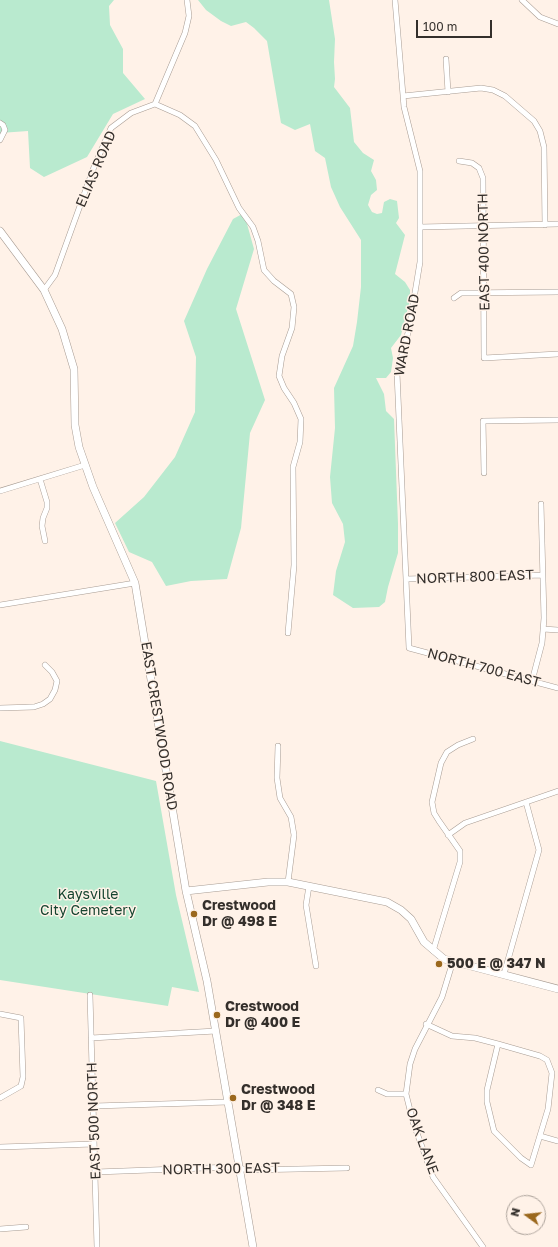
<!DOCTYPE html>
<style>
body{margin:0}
#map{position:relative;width:558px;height:1247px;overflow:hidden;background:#fff2e8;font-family:"Golos Text",sans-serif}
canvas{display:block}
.north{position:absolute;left:506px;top:1195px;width:40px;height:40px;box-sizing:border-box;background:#fff2e8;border:1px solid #aea49c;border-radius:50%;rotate:285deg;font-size:11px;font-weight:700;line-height:16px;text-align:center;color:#342f2b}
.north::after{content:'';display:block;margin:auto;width:14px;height:18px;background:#9b681d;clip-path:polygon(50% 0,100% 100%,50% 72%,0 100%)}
.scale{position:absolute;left:416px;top:20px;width:76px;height:18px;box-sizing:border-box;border:2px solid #342f2b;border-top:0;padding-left:5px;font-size:12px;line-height:14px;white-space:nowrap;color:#342f2b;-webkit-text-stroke:3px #fff2e8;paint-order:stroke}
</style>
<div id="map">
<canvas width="558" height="1247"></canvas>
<div class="north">N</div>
<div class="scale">100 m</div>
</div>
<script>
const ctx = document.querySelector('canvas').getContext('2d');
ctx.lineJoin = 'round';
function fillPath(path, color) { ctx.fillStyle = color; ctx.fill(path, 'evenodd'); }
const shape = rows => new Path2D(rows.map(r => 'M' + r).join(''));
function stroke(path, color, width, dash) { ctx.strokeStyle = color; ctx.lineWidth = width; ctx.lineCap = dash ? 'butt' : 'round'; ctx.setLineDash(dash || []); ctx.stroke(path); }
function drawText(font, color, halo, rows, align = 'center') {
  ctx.font = font + ' "Golos Text",sans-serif'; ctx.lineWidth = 3; ctx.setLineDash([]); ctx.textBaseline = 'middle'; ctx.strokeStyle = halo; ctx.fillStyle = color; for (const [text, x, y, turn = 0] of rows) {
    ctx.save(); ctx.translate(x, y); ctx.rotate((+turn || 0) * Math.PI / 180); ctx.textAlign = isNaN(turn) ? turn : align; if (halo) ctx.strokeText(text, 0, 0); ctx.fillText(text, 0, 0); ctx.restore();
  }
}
const green = shape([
 [0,0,114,0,109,6,110,25,123,49,123,73,145,99,113,114,87,157,44,177,30,168,28,131,0,133],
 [198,0,329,0,335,39,334,62,335,79,334,87,350,108,354,142,363,153,374,160,371,171,376,180,377,190,371,195,368,205,372,212,377,214,382,213,384,202,390,199,397,201,399,218,396,223,405,235,395,274,405,282,410,290,410,300,401,335,391,348,393,358,391,372,386,378,376,378,384,394,386,411,394,419,398,524,398,553,388,587,385,602,379,607,353,608,333,595,336,571,345,542,343,524,332,503,330,477,335,428,334,388,353,346,357,322,361,287,361,240,340,207,331,187,325,158,315,151,310,124,295,130,281,123,267,41,254,28,246,22,231,26,221,21,206,10],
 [244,213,254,249,236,309,265,400,250,433,241,528,227,579,191,581,166,586,152,562,129,552,115,523,144,497,175,457,195,412,196,357,184,321,207,269,233,219],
 [0,741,156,781,176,895,199,992,172,987,168,1006,0,980]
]);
const street = shape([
 [395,0,404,107,420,171,420,262,409,329,397,373,409,648,558,688],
 [522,0,540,17,558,24],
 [446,59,448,92],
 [403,96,481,88,493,90,505,96,534,121,540,131,544,147,545,225],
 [155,104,180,115,195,126,216,160,239,208,253,227,258,241,264,270,274,281,291,294,294,307,292,328,282,356,279,376,284,388,294,403,301,419,300,442,293,467,294,565,288,633],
 [0,123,3,125,5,130,0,140],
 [459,161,472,163,479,168,483,178,484,358,558,354],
 [420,227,558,224],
 [44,290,55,275,94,167,111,128,131,113,155,104,185,33,189,16,187,0],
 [454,298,461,293,558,292],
 [484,473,483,421,558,420],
 [40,479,47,502,47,508,43,518,42,526,45,541],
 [0,491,85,465],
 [406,579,543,575],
 [0,605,135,583],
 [543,629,558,630],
 [532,681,542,643,544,618,541,504],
 [0,708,34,707,43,704,50,699,55,690,57,681,52,672,45,665],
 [278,746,277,778,280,798,291,817,294,835,288,882],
 [448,835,465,823,558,791],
 [309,886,306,905,316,966],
 [433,951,460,862,460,851,439,821,434,813,432,802,441,763,447,752,458,745,473,739],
 [453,961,442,997,415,1049,410,1064,406,1094,413,1122,433,1177,483,1247],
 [504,974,539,850,526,802],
 [90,995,97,1247],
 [0,1014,21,1018,23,1077,21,1086,0,1098],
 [426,1024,452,1036,475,1038,498,1044,540,1056,547,1060,552,1073,548,1109,531,1165,521,1158,494,1131,487,1102,487,1090,498,1044],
 [91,1038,216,1031],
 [378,1090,387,1094,406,1094],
 [94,1106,228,1102],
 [540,1136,558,1141],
 [0,1147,94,1144],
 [96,1172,232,1167,249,1170,347,1168],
 [0,1229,26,1227]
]);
const secondary = shape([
 [0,231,44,290,62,329,74,369,75,425,79,447,93,487,135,583,186,891,207,981,253,1247],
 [186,891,268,882,288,882,387,902,401,910,411,919,424,942,444,959,558,989]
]);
const markers = [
 [194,914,4,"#9b681d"],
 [439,964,4,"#9b681d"],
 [217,1015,4,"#9b681d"],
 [233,1098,4,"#9b681d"]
];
const streetNames = [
 ["ELIAS ROAD",96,169,-67],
 ["EAST 400 NORTH",484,252,-91],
 ["WARD ROAD",407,335,-79],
 ["NORTH 800 EAST",475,577,-2],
 ["NORTH 700 EAST",484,668,15],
 ["EAST CRESTWOOD ROAD",159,726,81],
 ["EAST 500 NORTH",94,1121,-92],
 ["OAK LANE",422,1141,70],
 ["NORTH 300 EAST",221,1169,-1]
];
const parkNames = [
 ["Kaysville",88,895],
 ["City Cemetery",88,911]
];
const poiNames = [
 ["Crestwood",202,906],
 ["Dr @ 498 E",202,922],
 ["500 E @ 347 N",447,964],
 ["Crestwood",225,1007],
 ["Dr @ 400 E",225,1023],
 ["Crestwood",241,1090],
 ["Dr @ 348 E",241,1106]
];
fillPath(green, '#b9eacf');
stroke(street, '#a89c93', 6);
stroke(secondary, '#a89c93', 8);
stroke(street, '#fff', 5);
stroke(secondary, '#fff', 7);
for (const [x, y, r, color] of markers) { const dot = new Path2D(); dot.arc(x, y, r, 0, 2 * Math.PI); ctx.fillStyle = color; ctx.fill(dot); stroke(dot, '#fff2e8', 1.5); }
drawText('14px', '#342f2b', '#fff2e8', streetNames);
drawText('14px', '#164530', '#fff2e8', parkNames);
drawText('bold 14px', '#342f2b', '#fff2e8', poiNames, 'left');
</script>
